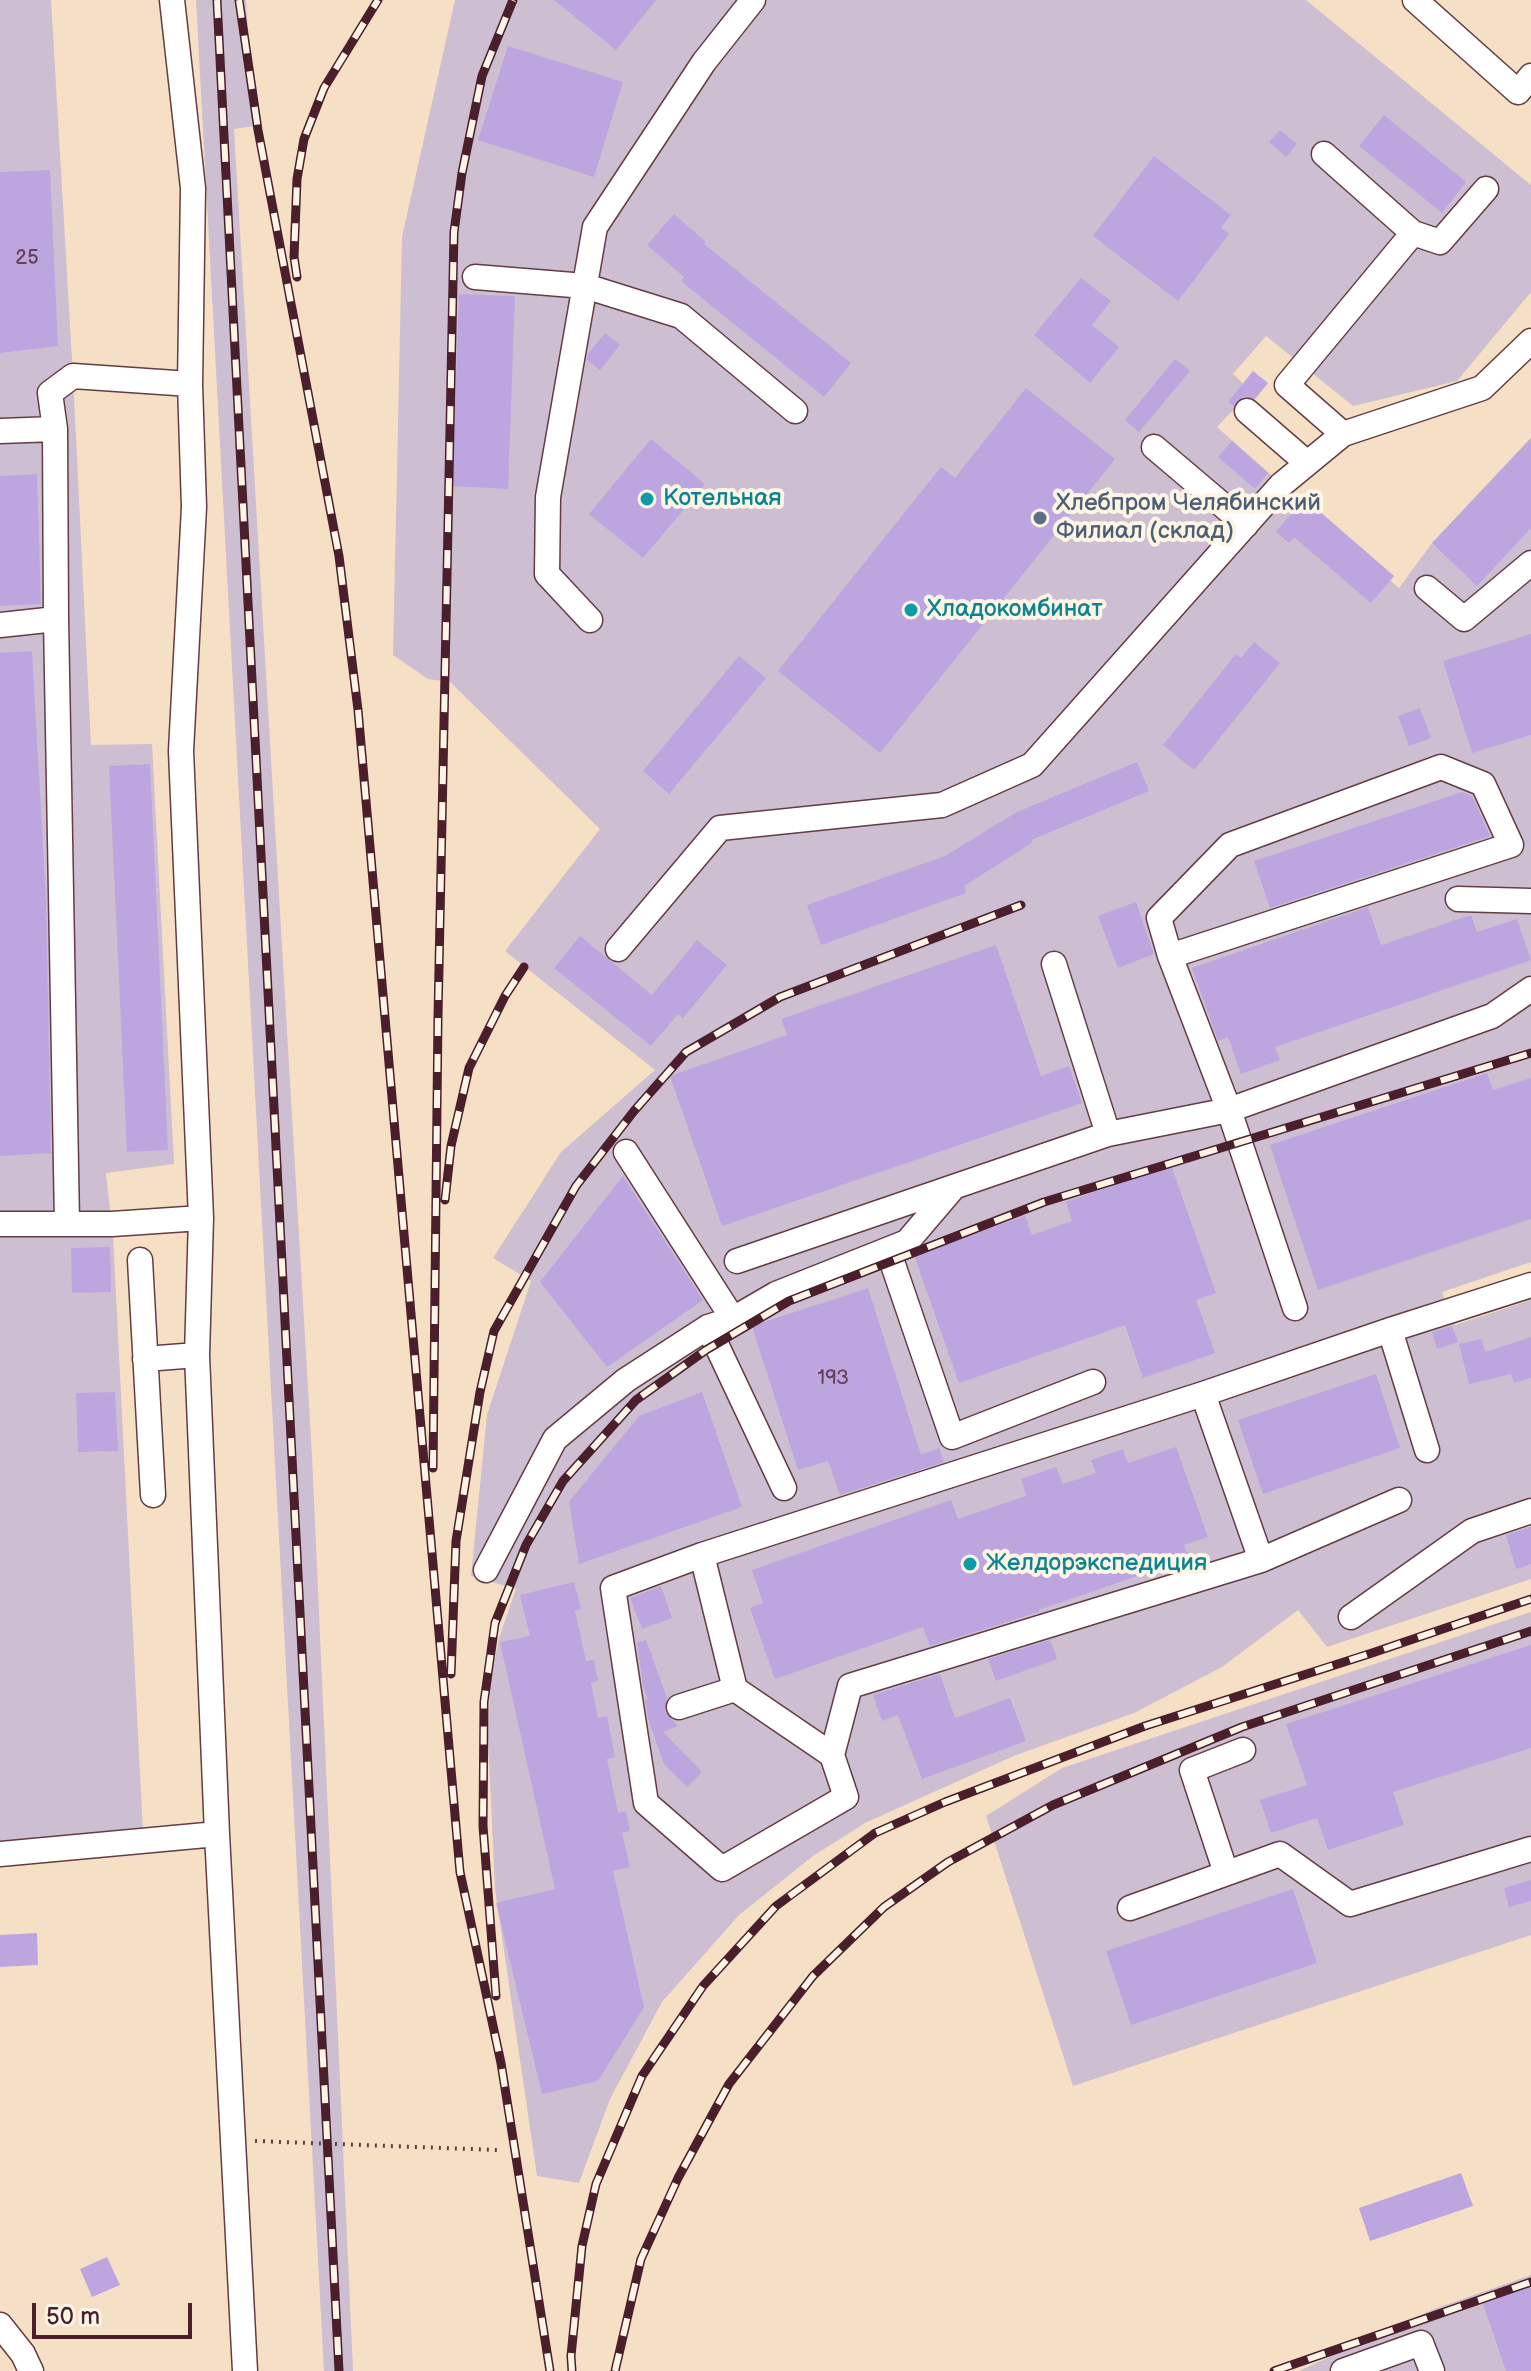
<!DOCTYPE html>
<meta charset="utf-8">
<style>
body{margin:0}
#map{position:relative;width:1531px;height:2371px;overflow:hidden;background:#f6e0c5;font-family:"Balsamiq Sans",sans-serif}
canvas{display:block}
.scale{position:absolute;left:32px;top:2303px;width:160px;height:36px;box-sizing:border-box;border:4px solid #4a1f2b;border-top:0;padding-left:10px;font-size:24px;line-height:28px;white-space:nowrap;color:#4a1f2b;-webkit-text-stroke:6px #fcf5e5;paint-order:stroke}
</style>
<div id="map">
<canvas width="1531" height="2371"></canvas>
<div class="scale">50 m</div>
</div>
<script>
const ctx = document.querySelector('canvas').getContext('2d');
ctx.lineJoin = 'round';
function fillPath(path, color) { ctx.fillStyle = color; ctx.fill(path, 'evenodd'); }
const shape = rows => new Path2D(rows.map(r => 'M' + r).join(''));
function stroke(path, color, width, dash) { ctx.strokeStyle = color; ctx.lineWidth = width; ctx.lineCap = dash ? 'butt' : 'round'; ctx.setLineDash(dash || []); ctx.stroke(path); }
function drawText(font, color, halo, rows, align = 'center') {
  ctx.font = font + ' "Balsamiq Sans",sans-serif'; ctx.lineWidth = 8; ctx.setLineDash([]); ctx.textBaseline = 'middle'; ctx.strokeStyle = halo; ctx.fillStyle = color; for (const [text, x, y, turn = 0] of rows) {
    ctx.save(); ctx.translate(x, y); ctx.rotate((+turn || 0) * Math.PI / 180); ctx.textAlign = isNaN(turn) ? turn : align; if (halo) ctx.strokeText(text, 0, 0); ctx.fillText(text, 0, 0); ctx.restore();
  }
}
const industrial = shape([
 [0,0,51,0,73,376,91,745,152,744,174,1164,106,1173,113,1236,143,1833,0,1844],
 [196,0,246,0,254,126,234,129,312,1456,353,2371,324,2371],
 [455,0,1306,0,1531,185,1531,292,1457,381,1353,406,1266,336,1233,374,1251,391,1217,427,1399,588,1432,543,1531,438,1531,1262,1442,1292,1455,1325,1531,1300,1531,1579,1327,1647,1298,1610,1222,1667,1134,1713,1016,1755,865,1823,813,1856,739,1915,662,2002,610,2099,579,2183,537,2176,495,1889,488,1738,490,1685,499,1638,516,1589,471,1576,487,1415,531,1281,493,1258,561,1152,655,1070,505,951,600,829,450,682,428,679,393,655,402,237],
 [1531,1612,1531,1935,1073,2086,986,1816,1062,1768],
 [1531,2275,1531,2371,1299,2371,1434,2309]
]);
const building = shape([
 [554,0,656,0,616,50],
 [508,46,623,82,594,177,478,140],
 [1384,115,1466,182,1442,213,1359,146],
 [1280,130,1297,144,1286,157,1269,142],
 [1154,156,1231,215,1221,228,1229,234,1178,301,1093,236],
 [50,170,58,346,0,353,0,172],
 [674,214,706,242,704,244,851,363,824,397,681,281,684,277,647,245],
 [1081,278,1111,301,1092,325,1119,347,1090,383,1034,335],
 [459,294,515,296,508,489,452,486],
 [605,333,620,345,600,370,587,360,588,354],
 [1175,359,1190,371,1139,432,1125,420],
 [1253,371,1268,383,1255,399,1243,397,1233,406,1228,402],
 [1026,388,1115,459,880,753,778,671,941,467,955,478],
 [1531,438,1531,528,1477,586,1432,543],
 [651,439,705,484,643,558,589,514],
 [1232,441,1268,473,1255,489,1218,457],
 [37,474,41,604,0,606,0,476],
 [1306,496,1319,508,1318,510,1394,576,1371,603,1294,537,1289,543,1276,532],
 [1531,634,1531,735,1472,753,1443,661],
 [1254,642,1280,663,1194,770,1163,745,1236,654,1241,658],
 [32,651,46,899,51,1153,0,1156,0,653],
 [739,656,766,678,669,794,643,771],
 [1420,708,1431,738,1409,746,1398,716],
 [1137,762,1149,791,1031,840,1033,842,964,886,966,893,821,945,807,905,945,856,1015,813],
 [150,764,168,1150,127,1152,109,766],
 [1462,792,1472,796,1490,836,1270,908,1254,861],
 [1136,902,1154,954,1118,968,1098,916],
 [1368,907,1381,945,1471,915,1477,932,1517,919,1531,960,1275,1047,1280,1060,1241,1074,1228,1037,1218,1041,1192,968],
 [580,936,652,995,697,940,727,965,683,1018,678,1014,651,1046,554,968],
 [996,945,1041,1076,1069,1066,1082,1103,722,1226,670,1076,787,1035,781,1019],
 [1487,1073,1493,1090,1531,1078,1531,1219,1318,1290,1270,1145],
 [1171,1165,1216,1293,1196,1300,1215,1353,1143,1378,1125,1325,959,1383,914,1255,1025,1216,1032,1235,1072,1221,1066,1202],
 [623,1176,703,1300,607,1367,540,1282],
 [110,1247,111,1292,72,1293,71,1248],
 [868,1288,921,1455,939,1448,944,1462,840,1495,828,1461,798,1470,752,1326],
 [1452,1326,1458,1342,1437,1349,1432,1332],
 [1531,1337,1531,1378,1514,1383,1511,1374,1469,1384,1459,1344,1482,1339,1485,1352],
 [1376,1374,1400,1448,1263,1494,1238,1420],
 [115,1392,118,1451,78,1452,76,1393],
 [702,1392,742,1507,579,1564,569,1502,639,1416],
 [1176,1447,1208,1537,1184,1545,1189,1558,1039,1610,1039,1612,930,1646,923,1627,775,1679,750,1608,763,1603,752,1570,951,1500,958,1519,1026,1496,1021,1479,1056,1467,1063,1484,1096,1473,1091,1460,1123,1449,1128,1463],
 [1531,1527,1531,1564,1516,1569,1506,1535],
 [574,1582,581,1609,575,1611,586,1661,594,1660,598,1681,591,1683,598,1718,607,1716,615,1757,607,1759,618,1813,626,1811,630,1831,622,1833,630,1867,613,1871,644,2007,598,2081,542,2094,496,1903,555,1889,500,1642,530,1636,520,1595],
 [661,1586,672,1618,642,1629,630,1598],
 [646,1640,667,1698,665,1712,678,1726,663,1732,702,1772,687,1787,664,1764,649,1722,645,1700,648,1699,643,1686,637,1643],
 [1050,1640,1057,1659,996,1681,988,1659],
 [1531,1645,1531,1748,1393,1792,1404,1825,1328,1850,1317,1818,1271,1833,1260,1800,1307,1785,1286,1724],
 [940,1674,955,1718,1010,1698,1026,1741,922,1779,898,1715,882,1721,873,1695],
 [1531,1880,1531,1901,1509,1907,1504,1888],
 [1293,1889,1317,1963,1131,2025,1106,1951],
 [37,1933,38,1965,0,1967,0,1935],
 [1461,2173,1473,2206,1370,2241,1359,2208],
 [107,2257,120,2285,92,2297,80,2269],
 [1531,2284,1531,2371,1506,2371,1482,2301]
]);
const path = shape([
 [255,2141,497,2150]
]);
const minor = shape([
 [172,0,193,188,190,384,194,507,181,751,201,1218,197,1355,217,1834,245,2371],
 [1415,0,1518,92,1531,76],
 [1324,154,1413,233,1287,385,1343,434],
 [1413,233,1440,242,1486,189],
 [475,277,585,286,681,316,795,411],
 [1247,411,1307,463],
 [55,429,56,619],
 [0,431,55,429,50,393,73,376,190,384],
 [1154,447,1246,525],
 [1427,588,1464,619,1531,563],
 [590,620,547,574,548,497,595,227,704,62,753,0],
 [0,625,56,619,67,1222],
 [1458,899,1531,901],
 [618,949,720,828,942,805,1032,765,1281,485,1343,434,1482,388,1531,341],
 [1170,956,1511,845,1483,784,1441,767,1230,845,1159,918,1170,956,1229,1110,1295,1308],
 [1054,964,1108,1134],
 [626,1152,733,1319],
 [0,1224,112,1224,201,1218],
 [888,1250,952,1437,1093,1382],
 [140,1260,153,1495],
 [737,1261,1108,1134,1229,1110,1492,1016,1531,989],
 [708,1327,784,1488],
 [1390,1330,1427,1450],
 [145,1359,197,1355],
 [1203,1394,1261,1560],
 [1399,1500,1261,1560,850,1686,832,1755,846,1797,722,1869,646,1803,613,1588,702,1555,1203,1394,1390,1330,1531,1285],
 [702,1555,735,1689,832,1755],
 [486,1570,555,1439,626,1380,708,1327,733,1319,776,1294,907,1242,953,1188],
 [1351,1617,1472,1531,1531,1511],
 [679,1707,735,1689],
 [0,1854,217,1834],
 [1226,1873,1192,1770,1243,1750],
 [1130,1908,1280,1854,1350,1904,1531,1849],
 [0,2325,23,2354,31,2371],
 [1343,2371,1421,2343,1432,2371]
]);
const rail = shape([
 [217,0,339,2371],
 [239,0,258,130,339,556,358,710,460,1872,501,2063,550,2371],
 [297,277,294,257,297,179,304,139,324,88,378,0],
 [445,1200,451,1146,469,1068,505,996,524,967],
 [433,1468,438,1016,454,232,462,173,482,76,513,0],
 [451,1674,456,1541,480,1392,494,1331,576,1186,634,1111,686,1052,780,997,1021,905],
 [496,1996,483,1826,484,1702,495,1623,526,1545,563,1481,636,1400,706,1350,789,1301,1044,1202,1531,1053],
 [572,2371,571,2356,582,2246,596,2184,642,2076,703,1986,776,1906,875,1833,945,1802,1145,1726,1372,1653,1531,1599],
 [615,2371,641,2259,678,2178,729,2084,813,1976,884,1907,948,1862,1053,1805,1242,1727,1531,1631],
 [1274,2371,1531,2282]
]);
const markers = [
 [647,499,8,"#0f9aa8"],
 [1040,518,8,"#5c6f8a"],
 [911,610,8,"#0f9aa8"],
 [970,1564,8,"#0f9aa8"]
];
const numberNames = [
 ["25",27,259],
 ["19З",833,1379]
];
const cultureNames = [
 ["Котельная",663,499],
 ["Хладокомбинат",927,610],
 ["Желдорэкспедиция",986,1564]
];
const serviceNames = [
 ["Хлебпром Челябинский",1056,504],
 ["Филиал (склад)",1056,532]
];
fillPath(industrial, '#cdbed2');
fillPath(building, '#bda6df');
stroke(minor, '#643c42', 27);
stroke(path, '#643c42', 4, [2, 6]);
stroke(minor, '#fff', 24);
stroke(rail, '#4a1f2b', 9);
stroke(rail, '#fcf5e5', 6, [18]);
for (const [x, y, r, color] of markers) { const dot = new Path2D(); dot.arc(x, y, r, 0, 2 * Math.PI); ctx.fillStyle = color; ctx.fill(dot); stroke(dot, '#fcf5e5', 3); }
drawText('20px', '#674158', null, numberNames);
drawText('24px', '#0d838f', '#fcf5e5', cultureNames, 'left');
drawText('24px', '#4e5e75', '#fcf5e5', serviceNames, 'left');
</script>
